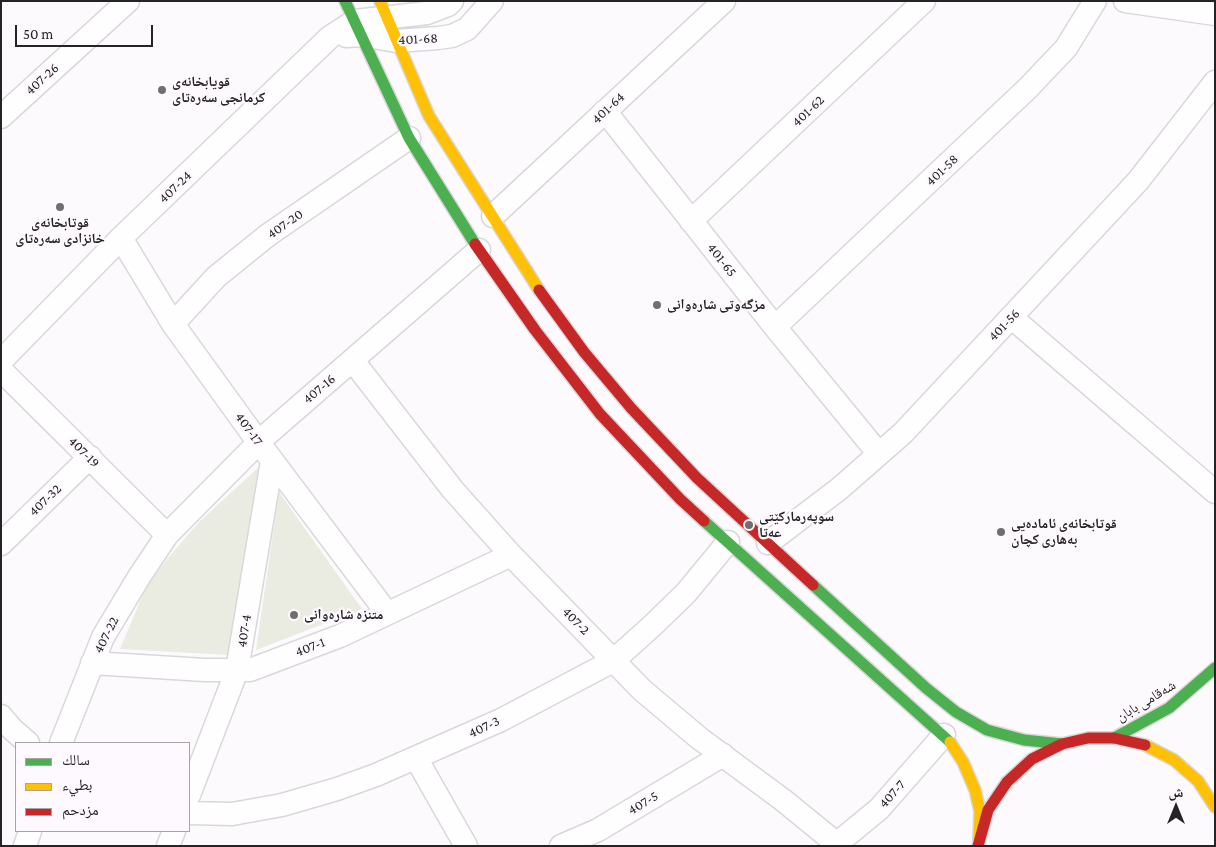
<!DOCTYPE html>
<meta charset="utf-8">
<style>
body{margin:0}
#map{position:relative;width:1216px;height:847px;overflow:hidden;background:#fdfafd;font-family:"Crimson Pro","Noto Naskh Arabic",serif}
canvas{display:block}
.frame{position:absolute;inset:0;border:2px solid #252325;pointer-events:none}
.legend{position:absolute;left:15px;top:742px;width:175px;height:90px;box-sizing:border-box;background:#fef9fe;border:1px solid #a7a3a7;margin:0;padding:6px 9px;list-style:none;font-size:15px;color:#252325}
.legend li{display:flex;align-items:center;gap:10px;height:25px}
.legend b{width:25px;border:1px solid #a7a3a7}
.north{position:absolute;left:1151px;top:782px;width:50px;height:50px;-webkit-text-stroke:4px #fef9fe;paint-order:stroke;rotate:0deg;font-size:14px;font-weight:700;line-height:20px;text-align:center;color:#252325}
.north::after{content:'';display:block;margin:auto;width:18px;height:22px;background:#252325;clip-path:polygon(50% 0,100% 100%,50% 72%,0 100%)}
.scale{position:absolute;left:15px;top:25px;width:138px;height:22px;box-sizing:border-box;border:2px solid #252325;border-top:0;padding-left:6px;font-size:15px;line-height:18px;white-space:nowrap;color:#252325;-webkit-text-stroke:4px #fef9fe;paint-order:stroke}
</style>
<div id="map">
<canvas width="1216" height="847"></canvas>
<div class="frame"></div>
<ul class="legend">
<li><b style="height:6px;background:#4caf50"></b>سالك</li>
<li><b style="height:6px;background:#ffc107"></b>بطيء</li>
<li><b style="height:6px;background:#c62828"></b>مزدحم</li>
</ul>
<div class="north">ش</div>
<div class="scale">50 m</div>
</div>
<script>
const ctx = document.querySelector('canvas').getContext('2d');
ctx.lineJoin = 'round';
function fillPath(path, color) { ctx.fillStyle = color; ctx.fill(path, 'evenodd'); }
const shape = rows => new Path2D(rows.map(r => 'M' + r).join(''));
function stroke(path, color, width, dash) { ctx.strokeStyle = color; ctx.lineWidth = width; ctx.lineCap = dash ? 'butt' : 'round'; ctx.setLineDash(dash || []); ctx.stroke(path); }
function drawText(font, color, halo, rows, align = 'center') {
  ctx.font = font + ' "Crimson Pro","Noto Naskh Arabic",serif'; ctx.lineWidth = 4.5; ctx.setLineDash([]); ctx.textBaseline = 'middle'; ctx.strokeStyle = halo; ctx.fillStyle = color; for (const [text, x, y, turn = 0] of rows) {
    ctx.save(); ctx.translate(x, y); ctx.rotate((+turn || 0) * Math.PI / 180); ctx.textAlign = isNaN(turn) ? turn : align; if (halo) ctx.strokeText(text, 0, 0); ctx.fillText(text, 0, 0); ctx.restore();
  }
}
const green = shape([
 [260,466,228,655,120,649,146,587,168,558,198,523],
 [279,492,362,609,256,650]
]);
const street = shape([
 [1125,1,1215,14],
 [346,36,362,35,396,41,438,38,452,36,467,29,492,1],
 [605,111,775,327,879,454],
 [1,117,128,1],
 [493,216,724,1],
 [691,221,924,1],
 [121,238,173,324,259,443,387,613],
 [1011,317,1215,492],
 [173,324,216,277,268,235,409,138],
 [775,327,1028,88,1066,48,1095,1],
 [1,361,121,238,330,37,355,21,427,13,448,5,452,1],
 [353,361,453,490,511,555,642,690,699,738,783,800,837,844],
 [1,370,167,535],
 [768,543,839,489,903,433,1138,181,1215,82],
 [1,544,90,457],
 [92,663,205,670,250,670,340,636,511,555],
 [1,716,12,729,28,743],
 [61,743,103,637,139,577,167,535,264,437,479,250],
 [416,758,466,846],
 [189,795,237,670,272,461],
 [189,813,232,814,282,805,337,789,376,775,501,720,613,661,652,626,686,593,728,542],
 [25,846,30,831],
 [168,846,174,831],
 [561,846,598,830,723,755],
 [834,846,879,809,944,735]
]);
const fast = shape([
 [345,1,409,138,475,244],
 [704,521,950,742],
 [813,585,926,688,956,712,987,730,1024,740,1062,744],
 [1114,738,1169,708,1215,668]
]);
const slow = shape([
 [380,1,429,116,539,290],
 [950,742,963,762,975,790,980,811,979,839],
 [1145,745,1174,760,1198,781,1215,807]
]);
const jam = shape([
 [475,244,535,330,600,414,680,499,704,521],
 [539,290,584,352,631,408,697,478,813,585],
 [978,846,988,810,1007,782,1032,759,1062,744,1088,738,1114,738,1145,745]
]);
const markers = [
 [162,90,5,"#716e71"],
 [60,207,5,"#716e71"],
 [657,305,5,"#716e71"],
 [749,525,5,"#716e71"],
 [1001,532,5,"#716e71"],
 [294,615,5,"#716e71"]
];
const streetNames = [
 ["401-68",418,39,-3],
 ["407-26",42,79,-42],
 ["401-64",608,108,-43],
 ["401-62",808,111,-43],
 ["401-58",942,170,-43],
 ["407-24",175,187,-44],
 ["407-20",285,224,-35],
 ["401-65",722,260,52],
 ["401-56",1004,325,-46],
 ["407-16",319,389,-40],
 ["407-17",249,429,54],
 ["407-19",84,452,45],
 ["407-32",45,500,-44],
 ["407-2",576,621,46],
 ["407-4",244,631,-81],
 ["407-22",106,635,-63],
 ["407-1",310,647,-21],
 ["شەقامی بابان",1146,701,-31],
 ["407-3",484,727,-25],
 ["407-7",892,794,-48],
 ["407-5",643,803,-31]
];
const poiNames = [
 ["قویابخانەی",172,82],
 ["کرمانجی سەرەتای",172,98],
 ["قوتابخانەی",60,223,"center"],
 ["خانزادی سەرەتای",60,239,"center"],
 ["مزگەوتی شارەوانی",667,305],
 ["سوپەرمارکێتی",759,517],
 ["عەتا",759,533],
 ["قوتابخانەی ئامادەیی",1011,524],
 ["بەهاری کچان",1011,540],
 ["متنزه شارەوانی",304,615]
];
fillPath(green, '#eaece2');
stroke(street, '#dad7da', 25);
stroke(fast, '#dad7da', 14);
stroke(slow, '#dad7da', 14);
stroke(jam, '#dad7da', 14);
stroke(street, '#fffeff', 22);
stroke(fast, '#4caf50', 11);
stroke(slow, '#ffc107', 11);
stroke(jam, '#c62828', 11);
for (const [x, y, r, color] of markers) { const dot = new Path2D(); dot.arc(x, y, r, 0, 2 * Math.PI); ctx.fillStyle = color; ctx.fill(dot); stroke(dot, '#fef9fe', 2); }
drawText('14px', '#252325', '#fef9fe', streetNames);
drawText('bold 14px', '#252325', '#fef9fe', poiNames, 'left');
</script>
